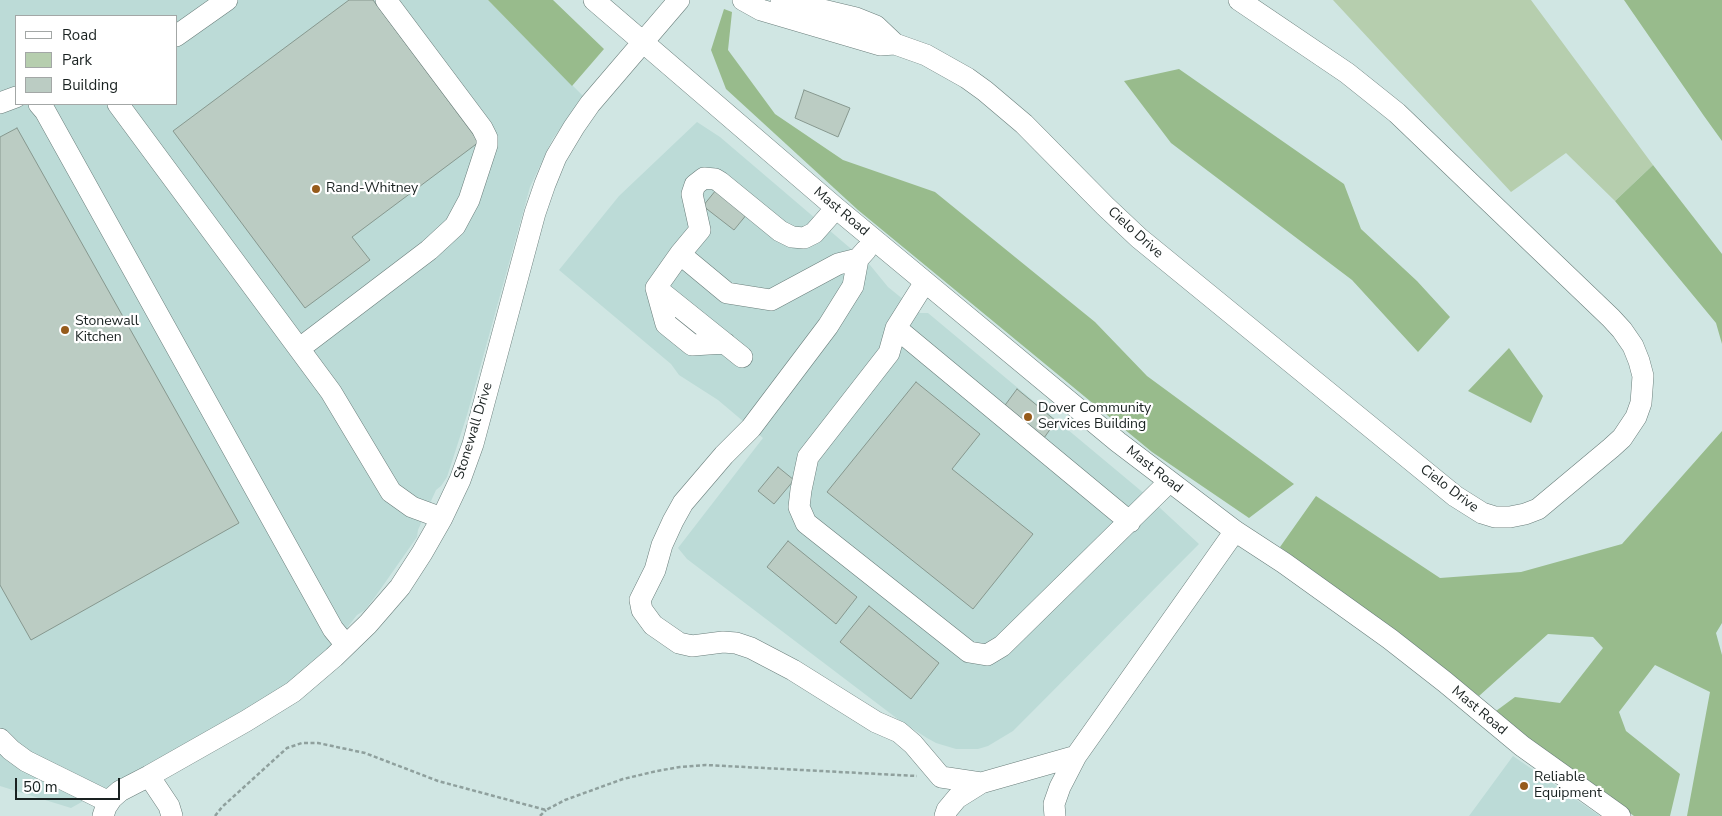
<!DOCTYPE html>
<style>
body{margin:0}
#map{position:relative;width:1722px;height:816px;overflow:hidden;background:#d0e6e3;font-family:"Nunito Sans",sans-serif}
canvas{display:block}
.legend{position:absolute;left:15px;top:15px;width:162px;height:90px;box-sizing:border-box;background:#fff;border:1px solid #a3a7a6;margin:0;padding:6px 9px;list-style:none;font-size:15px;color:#1a2221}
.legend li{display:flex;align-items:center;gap:10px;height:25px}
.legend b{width:25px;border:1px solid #a3a7a6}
.scale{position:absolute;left:15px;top:778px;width:105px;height:22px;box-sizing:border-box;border:2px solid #1a2221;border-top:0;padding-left:6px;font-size:15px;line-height:18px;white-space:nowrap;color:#1a2221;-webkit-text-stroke:4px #fff;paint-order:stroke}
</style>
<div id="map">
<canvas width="1722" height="816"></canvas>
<ul class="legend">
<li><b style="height:6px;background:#fff"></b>Road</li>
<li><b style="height:14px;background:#b6ceae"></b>Park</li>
<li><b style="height:14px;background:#bbccc3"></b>Building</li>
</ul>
<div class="scale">50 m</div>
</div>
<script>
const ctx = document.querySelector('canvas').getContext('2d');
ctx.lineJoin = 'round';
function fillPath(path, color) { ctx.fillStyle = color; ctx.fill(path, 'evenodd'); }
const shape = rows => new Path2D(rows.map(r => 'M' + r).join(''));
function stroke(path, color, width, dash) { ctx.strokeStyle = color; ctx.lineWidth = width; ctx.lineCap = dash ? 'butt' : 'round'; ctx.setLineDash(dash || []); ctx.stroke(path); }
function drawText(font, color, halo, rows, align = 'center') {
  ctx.font = font + ' "Nunito Sans",sans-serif'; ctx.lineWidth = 4.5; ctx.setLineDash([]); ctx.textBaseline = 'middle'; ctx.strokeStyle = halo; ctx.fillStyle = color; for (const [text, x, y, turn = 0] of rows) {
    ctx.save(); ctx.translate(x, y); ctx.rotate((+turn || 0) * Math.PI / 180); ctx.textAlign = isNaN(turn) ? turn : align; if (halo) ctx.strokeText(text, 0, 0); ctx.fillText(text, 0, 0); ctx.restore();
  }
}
const built = shape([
 [0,0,488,0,583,96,552,140,530,187,467,415,447,477,441,486,436,490,418,530,417,537,375,597,365,610,357,615,321,661,261,701,71,808,0,786],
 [16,16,176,16,176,104,16,104],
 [697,122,720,137,870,265,888,287,920,313,928,313,1146,495,1199,544,1013,731,988,746,978,749,956,749,936,743,927,738,899,720,687,559,678,548,763,438,718,400,679,375,671,364,559,270,619,196],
 [1513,756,1600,816,1469,816]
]);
const green = shape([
 [1333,0,1531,0,1653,165,1615,201,1566,153,1511,192]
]);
const forest = shape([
 [488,0,553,0,604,49,572,86],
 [1624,0,1722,0,1722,141,1704,116],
 [724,9,732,12,728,50,775,114,843,160,935,192,1095,322,1147,376,1294,484,1249,518,1152,452,858,210,726,89,711,50],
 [1179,69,1344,184,1361,229,1417,281,1450,317,1418,352,1352,280,1171,143,1124,81],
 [1653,165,1722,254,1722,344,1716,323,1615,201],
 [1509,348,1543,396,1531,423,1468,391],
 [1722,431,1722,623,1716,633,1722,655,1722,816,1687,816,1710,692,1655,665,1619,712,1626,731,1680,774,1670,816,1634,816,1521,734,1496,711,1515,697,1560,703,1603,648,1593,637,1548,634,1479,696,1280,547,1316,496,1440,578,1521,572,1622,544]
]);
const building = shape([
 [349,0,373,0,479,142,352,237,370,260,305,308,173,131,349,0],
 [804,90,850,108,838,137,795,118,804,90],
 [17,128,239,523,31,640,0,585,0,137,17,128],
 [716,190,747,214,734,230,703,206,716,190],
 [916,382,980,434,952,469,1033,534,973,609,827,492,916,382],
 [1017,389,1056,421,1039,445,1000,412,1017,389],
 [778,467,794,480,774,504,758,491,778,467],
 [788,541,857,597,836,624,767,567,788,541],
 [869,606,939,663,911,699,840,642,869,606]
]);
const path = shape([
 [215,816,222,807,287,748,302,743,318,743,365,753,438,781,546,810,565,800,623,779,657,771,680,767,706,765,917,776],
 [540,816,546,810]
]);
const minor = shape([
 [594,0,836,208,1118,442,1235,531,1284,563,1390,639,1445,682,1522,746,1620,816],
 [743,0,761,10,880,45,895,44,926,55,967,78,985,91,1024,124,1105,206,1139,238,1455,496,1482,513,1495,517,1510,517,1525,514,1538,509,1611,448,1622,438,1636,417,1641,403,1643,376,1639,361,1633,346,1622,330,1611,318,1397,113,1347,73,1239,0],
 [781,0,856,18,876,26,895,44],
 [176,36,227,0],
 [0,103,16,97],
 [39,104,45,111,333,629,346,645],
 [118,104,331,392,391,492,412,507,442,518],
 [836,208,814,233,804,238,792,237,780,231,720,182,715,179,704,178,695,185,692,194,700,230,680,254,727,293,771,300,838,264,858,259,866,250],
 [680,254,656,288,742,357],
 [858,259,853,286,828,326,751,428,724,455,683,503,673,521,662,545,655,570,640,600,642,610,653,625,679,643,692,646,723,642,736,643,751,648,793,670,876,722,899,732,913,744,941,777,981,783,1076,756],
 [925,282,896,328,889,353,808,457,801,490,799,507,806,523,969,652,987,655,1002,646,1169,482],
 [656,288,666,324,692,345,725,343],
 [896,328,1130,522],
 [300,348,429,250,455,226,469,200,487,145,487,138,482,128,386,0],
 [0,739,11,750,26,761,109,802],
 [149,776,169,806,172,816],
 [103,816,106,807,112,798,120,791,149,776,246,721,293,692,334,657,368,624,400,587,422,553,442,518,460,480,473,444,535,213,545,184,556,157,574,127,590,104,679,0],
 [945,816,947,810,957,798,981,783],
 [1055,816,1054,804,1060,787,1076,756,1235,531]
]);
const markers = [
 [316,189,5,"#965b1b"],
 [65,330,5,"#965b1b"],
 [1028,417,5,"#965b1b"],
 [1524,786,5,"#965b1b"]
];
const poiNames = [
 ["Rand-Whitney",326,189],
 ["Stonewall",75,322],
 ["Kitchen",75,338],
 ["Dover Community",1038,409],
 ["Services Building",1038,425],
 ["Reliable",1534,778],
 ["Equipment",1534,794]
];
const streetNames = [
 ["Mast Road",841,212,40],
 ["Cielo Drive",1135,233,42],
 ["Stonewall Drive",474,431,-73],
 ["Mast Road",1154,470,38],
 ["Cielo Drive",1449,489,37],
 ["Mast Road",1479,711,40]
];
fillPath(built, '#bcdbd7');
fillPath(green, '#b6ceae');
fillPath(forest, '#98bb8c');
fillPath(building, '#bbccc3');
stroke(building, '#87988f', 1);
stroke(minor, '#6a7e7b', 22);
stroke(path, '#8fa09d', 2.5, [4, 2.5]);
stroke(minor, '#fff', 21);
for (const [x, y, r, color] of markers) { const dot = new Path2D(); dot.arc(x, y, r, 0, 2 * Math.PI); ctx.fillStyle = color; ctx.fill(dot); stroke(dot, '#fff', 2); }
drawText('14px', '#1a2221', '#fff', poiNames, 'left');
drawText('14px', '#1a2221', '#fff', streetNames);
</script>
